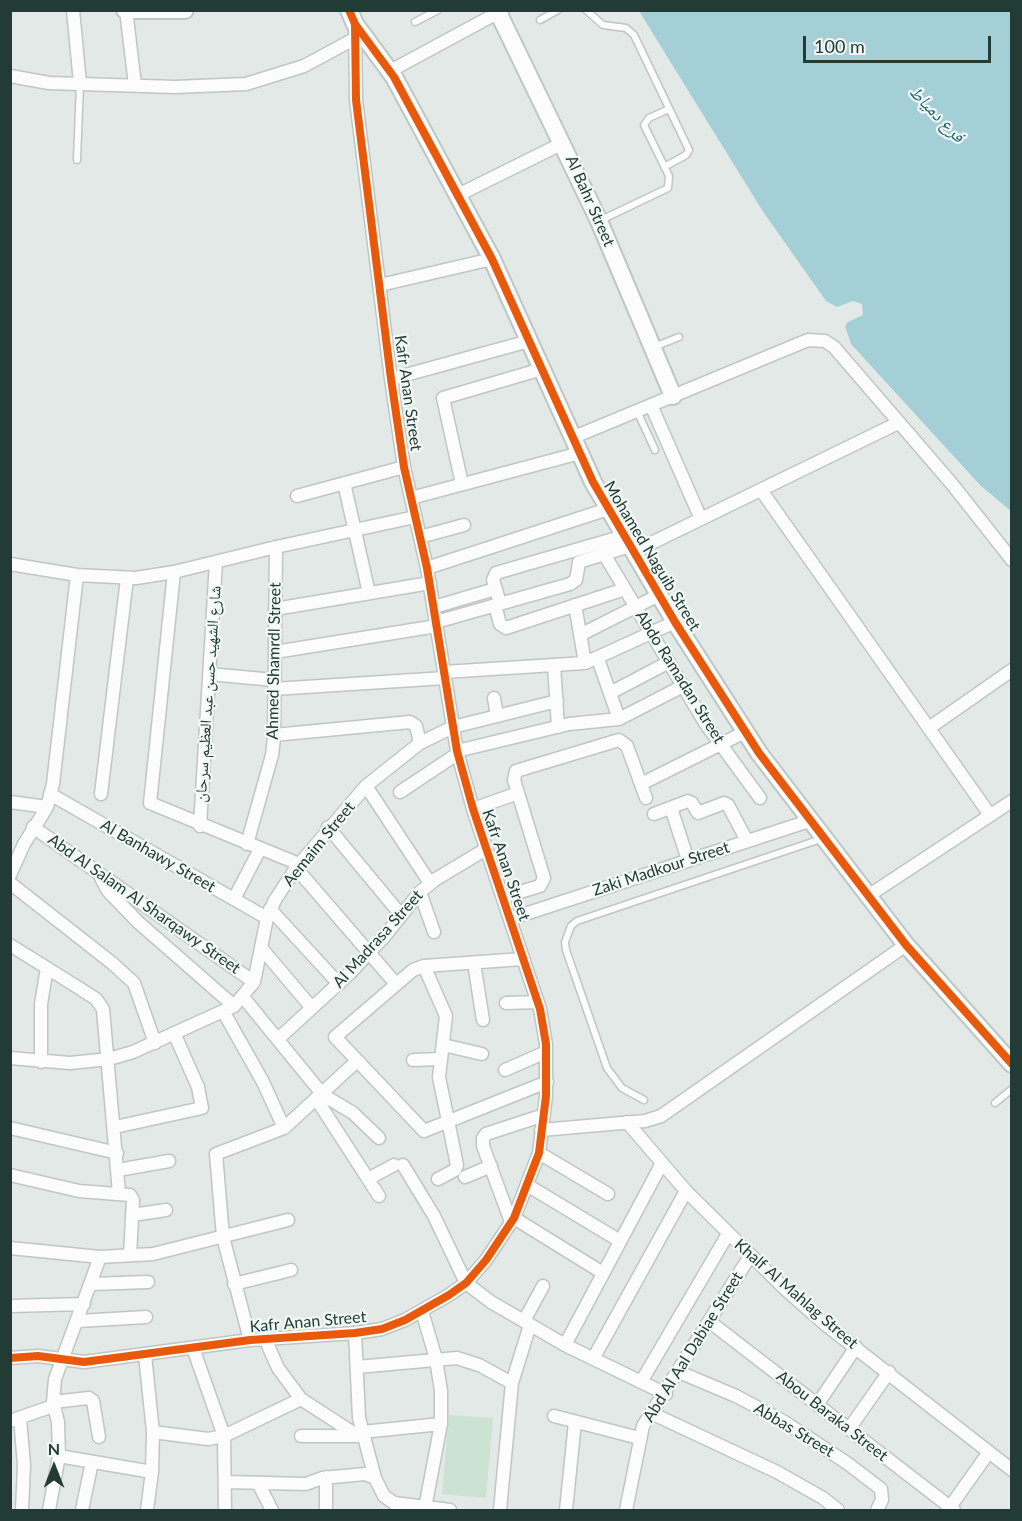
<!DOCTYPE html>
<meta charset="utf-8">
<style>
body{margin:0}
#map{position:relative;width:1022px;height:1521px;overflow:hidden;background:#e3e9e6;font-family:Lato,sans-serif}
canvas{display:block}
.frame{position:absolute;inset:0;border:12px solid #223c35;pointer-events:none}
.north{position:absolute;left:24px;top:1437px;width:60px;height:60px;-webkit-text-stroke:4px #f2f8f5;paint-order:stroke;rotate:0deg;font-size:16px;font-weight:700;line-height:24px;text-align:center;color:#223c35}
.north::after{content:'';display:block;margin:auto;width:21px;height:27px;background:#223c35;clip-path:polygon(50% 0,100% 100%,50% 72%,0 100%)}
.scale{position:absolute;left:803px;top:36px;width:188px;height:27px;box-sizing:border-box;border:3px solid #223c35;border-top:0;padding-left:8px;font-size:18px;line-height:21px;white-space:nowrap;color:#223c35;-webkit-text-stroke:4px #f2f8f5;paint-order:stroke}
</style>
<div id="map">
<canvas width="1022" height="1521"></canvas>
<div class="frame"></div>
<div class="north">N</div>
<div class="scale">100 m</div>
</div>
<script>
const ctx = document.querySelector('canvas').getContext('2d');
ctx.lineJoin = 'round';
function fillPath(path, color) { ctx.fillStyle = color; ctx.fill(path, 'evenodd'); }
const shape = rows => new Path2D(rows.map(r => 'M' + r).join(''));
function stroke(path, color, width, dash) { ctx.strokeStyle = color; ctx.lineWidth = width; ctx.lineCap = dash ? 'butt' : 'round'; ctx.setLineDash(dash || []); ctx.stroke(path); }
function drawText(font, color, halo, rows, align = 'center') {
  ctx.font = font + ' Lato,"Noto Naskh Arabic",sans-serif'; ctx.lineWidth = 4.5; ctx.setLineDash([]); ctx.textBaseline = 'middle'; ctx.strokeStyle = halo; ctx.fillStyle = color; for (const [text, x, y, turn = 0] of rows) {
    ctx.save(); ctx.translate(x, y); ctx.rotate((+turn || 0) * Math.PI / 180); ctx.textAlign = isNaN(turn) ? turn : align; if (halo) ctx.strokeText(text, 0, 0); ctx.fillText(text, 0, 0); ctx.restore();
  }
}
const green = shape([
 [449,1415,493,1418,486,1498,442,1494]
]);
const water = shape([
 [639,11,1011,11,1011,511,980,485,851,344,845,326,848,322,863,315,862,304,853,301,837,307,826,301,762,210]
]);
const lane = shape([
 [586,10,603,25,626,28,634,35,689,150,686,155,664,167],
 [540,20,558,10],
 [415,22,438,10],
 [77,160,80,83],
 [599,221,668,188,669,176,644,125,649,118,669,109],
 [654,347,679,337],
 [637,411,655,450],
 [644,1100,622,1088,607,1068,566,950,565,942,571,926,577,921,821,839],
 [995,1103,1012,1089]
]);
const street = shape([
 [73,10,80,83],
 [126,10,135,85],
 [390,71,503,10],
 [10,76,49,83,175,87,246,84,304,66,354,39],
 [456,196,563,143],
 [380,285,492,259],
 [391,379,529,341],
 [651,405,701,519],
 [574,437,808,340,825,341,834,347,952,484,1012,560],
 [344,483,369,593],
 [462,484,443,398,542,369],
 [761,490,990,815],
 [297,496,404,467],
 [411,498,580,453],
 [420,537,464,525],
 [633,552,898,423],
 [604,554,705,723,760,798],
 [10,564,77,575,136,578,174,572,276,547,415,517],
 [427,568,608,509],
 [174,572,150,803,299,864],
 [500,603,493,580,496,573,624,536],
 [495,605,500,624,506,628,625,589],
 [575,605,585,663],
 [434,607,495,589],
 [275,609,430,583],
 [436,622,570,584,576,580,579,562,630,546],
 [580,635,659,595],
 [275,652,437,626],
 [598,659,619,719],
 [554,665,558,727],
 [444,672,585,663,675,622],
 [209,674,274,680],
 [274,689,445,678],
 [610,693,669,662],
 [494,698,497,716],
 [929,728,1012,670],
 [274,735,410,722,416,726,420,743],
 [457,751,569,724,619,719,683,686],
 [641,784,745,732],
 [366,786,430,883],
 [400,792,457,754],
 [50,794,267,918],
 [101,794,127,578],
 [10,802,47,807],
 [671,808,688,860],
 [473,809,518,793],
 [654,814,688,801,692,803,698,813,724,803,728,805,747,841],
 [200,826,216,562],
 [33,827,254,982],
 [328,827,401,915],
 [247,844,272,755,274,738,276,547],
 [296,868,396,984],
 [10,875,24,844,47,807,53,784,77,575],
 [100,876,108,891,138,922,234,1006],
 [10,883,112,963,134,983,155,1043],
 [420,892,434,932],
 [868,896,1012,801],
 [503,897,540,886,544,878,514,780,516,771,619,740,627,746,646,798],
 [234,899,260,849],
 [270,909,339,984],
 [510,919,812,820],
 [10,945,79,988,96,999,103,1009,119,1193],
 [262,949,312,1008],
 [523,959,424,966,413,970,335,1037,424,1131,547,1082],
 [474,963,483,1020],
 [424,966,446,1016,439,1077,457,1165,455,1170,438,1179],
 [243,997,323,1095,353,1113,379,1138],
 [506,1003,538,1002],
 [223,1011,263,1082,284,1128],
 [278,1039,350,973,383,938,420,892,436,879,486,849],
 [443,1045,482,1054],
 [10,1058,70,1063,109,1059,133,1052,234,1006,254,982,267,918,275,900,296,868,366,786,420,743,453,727,557,701],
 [413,1060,441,1059],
 [41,1062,41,1004,47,968],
 [505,1070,546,1052],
 [317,1100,379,1196],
 [627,1122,686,1191,785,1289,826,1325,1012,1470],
 [115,1127,202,1108,198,1087,174,1033],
 [10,1128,117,1153],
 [541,1130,645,1121,661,1116,906,945],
 [539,1153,608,1194],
 [403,1165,434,1216,466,1283,491,1302,565,1345,666,1394],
 [118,1170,169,1161],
 [10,1175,79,1191,130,1195,133,1200,130,1255],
 [465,1177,491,1166],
 [368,1179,394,1165],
 [527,1185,620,1241],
 [132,1215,166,1210],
 [514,1218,603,1273],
 [511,1222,483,1146,483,1138,486,1134,544,1115],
 [10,1248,100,1257,153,1254,288,1220],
 [91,1284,148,1282],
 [234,1284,291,1270],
 [10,1306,84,1304],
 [422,1311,436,1359,441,1391,441,1424,425,1508],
 [78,1321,146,1317],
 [524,1321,543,1286],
 [710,1322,954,1510],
 [355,1333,359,1418,375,1478],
 [265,1339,278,1368,301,1399,358,1436],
 [250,1340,223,1237,216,1154,284,1128,357,1061],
 [565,1345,661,1165],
 [193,1348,224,1436,225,1510],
 [145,1355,153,1432,152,1472,147,1510],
 [10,1358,38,1356,84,1362,250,1340,355,1333,382,1329,405,1320,449,1295,466,1283,486,1260,514,1218,539,1153,546,1096,546,1044,540,1009,473,809,457,751,427,568,404,467,391,379,356,100,355,24],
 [593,1359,686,1191],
 [357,1367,457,1358,479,1365,512,1383],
 [679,1372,736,1396,783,1421,847,1463,881,1489,882,1500,877,1510],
 [641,1382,728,1234],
 [53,1402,89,1398,93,1401,99,1437],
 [817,1405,856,1347],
 [651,1413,777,1472,823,1498,838,1510],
 [554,1416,639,1438],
 [20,1418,24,1465,22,1510],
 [10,1421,53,1406],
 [849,1429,889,1372],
 [153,1432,208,1439,224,1436,301,1399],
 [362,1432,441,1424],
 [301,1436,357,1436],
 [59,1456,152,1472],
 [226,1482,306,1484,322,1478,365,1474,375,1478,384,1496,394,1503,450,1510],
 [258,1483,272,1510],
 [950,1507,989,1452],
 [49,1510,59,1456,58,1422,53,1402,55,1379,100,1257],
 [82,1510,92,1462],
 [326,1510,326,1477],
 [500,1510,512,1383,530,1325],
 [566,1510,575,1422],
 [626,1510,643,1426,750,1256]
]);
const secondary = shape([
 [125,10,185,10],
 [349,10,355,24,394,77,492,259,593,482,675,622,759,753,906,945,1012,1064],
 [497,10,599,221,673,396]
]);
const cycleway = shape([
 [349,10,355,24,394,77,492,259,593,482,675,622,759,753,906,945,1012,1064],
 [10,1358,38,1356,84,1362,250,1340,355,1333,382,1329,405,1320,449,1295,466,1283,486,1260,514,1218,539,1153,546,1096,546,1044,540,1009,473,809,457,751,427,568,404,467,391,379,356,100,355,24]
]);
const streetNames = [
 ["Al Bahr Street",590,201,66],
 ["Kafr Anan Street",408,393,82],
 ["Mohamed Naguib Street",652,556,59],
 ["Ahmed Shamrdl Street",274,661,-89],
 ["Abdo Ramadan Street",680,677,58],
 ["شارع الشهيد حسن عبد العظيم سرحان",208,694,-86],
 ["Aemaim Street",319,844,-51],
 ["Al Banhawy Street",158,856,30],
 ["Kafr Anan Street",506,865,71],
 ["Zaki Madkour Street",661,869,-18],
 ["Abd Al Salam Al Sharqawy Street",144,904,35],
 ["Al Madrasa Street",378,939,-48],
 ["Khalf Al Mahlag Street",796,1294,41],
 ["Kafr Anan Street",308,1322,-5],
 ["Abd Al Aal Dabiae Street",693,1347,-58],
 ["Abou Baraka Street",832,1416,38],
 ["Abbas Street",794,1430,31]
];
const waterNames = [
 ["فرع دمياط",937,114,46]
];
fillPath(green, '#cce2d3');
fillPath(water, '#a5cfd6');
stroke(lane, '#c0c6c3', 9);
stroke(street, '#c0c6c3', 15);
stroke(secondary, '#bfc7c4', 20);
stroke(lane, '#fbfcfb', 6);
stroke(street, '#fbfcfb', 12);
stroke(secondary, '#fbfcfb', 16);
stroke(cycleway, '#e8590c', 8);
drawText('16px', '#223c35', '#f2f8f5', streetNames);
drawText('italic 18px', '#1e6676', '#f2f8f5', waterNames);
</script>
